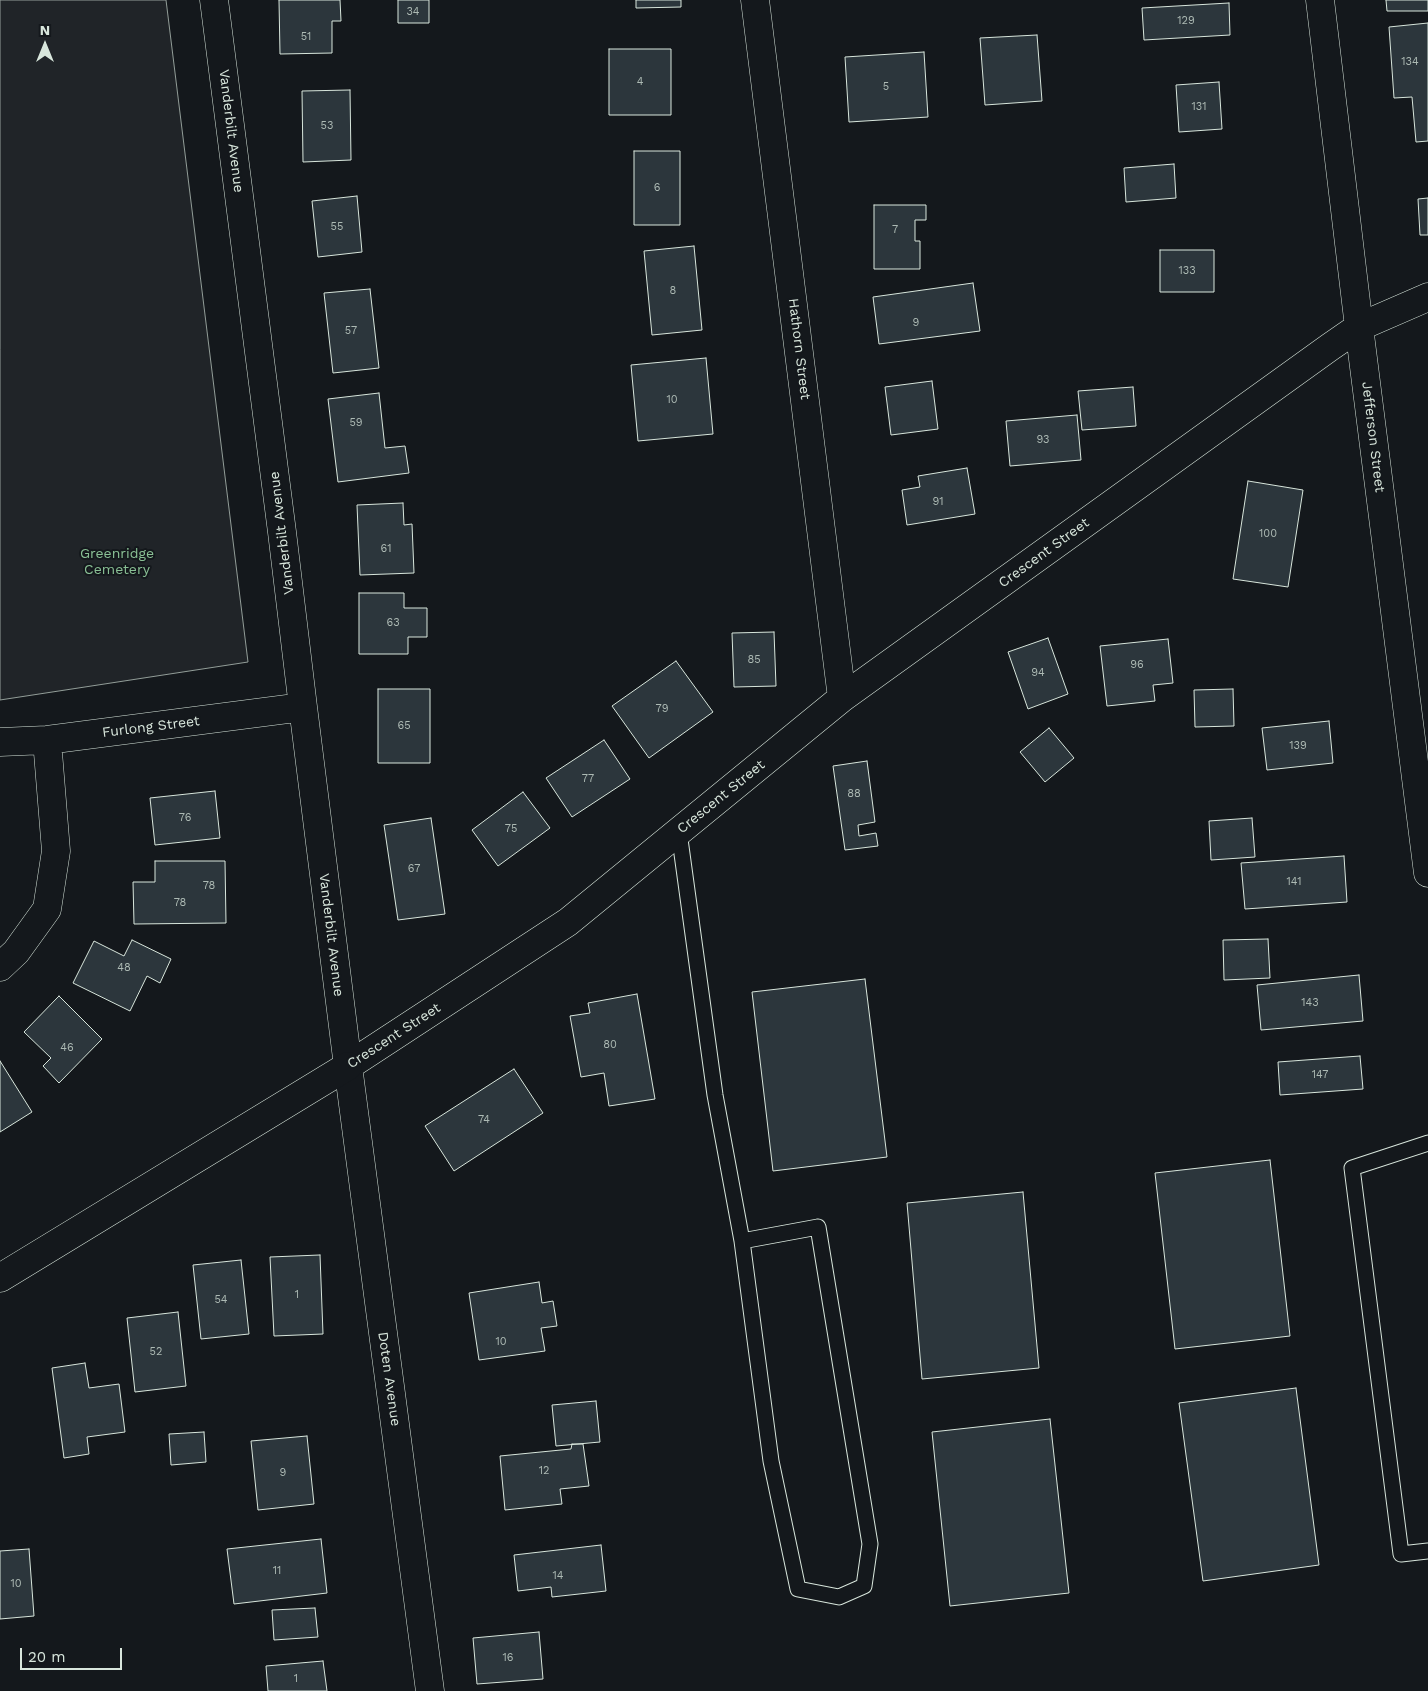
<!DOCTYPE html>
<style>
body{margin:0}
#map{position:relative;width:1428px;height:1691px;overflow:hidden;background:#14181c;font-family:"Work Sans",sans-serif}
canvas{display:block}
.north{position:absolute;left:20px;top:20px;width:50px;height:50px;-webkit-text-stroke:4px #14181c;paint-order:stroke;rotate:0deg;font-size:14px;font-weight:700;line-height:20px;text-align:center;color:#d8e6dc}
.north::after{content:'';display:block;margin:auto;width:18px;height:22px;background:#d8e6dc;clip-path:polygon(50% 0,100% 100%,50% 72%,0 100%)}
.scale{position:absolute;left:20px;top:1648px;width:102px;height:22px;box-sizing:border-box;border:2px solid #d8e6dc;border-top:0;padding-left:6px;font-size:15px;line-height:18px;white-space:nowrap;color:#d8e6dc;-webkit-text-stroke:4px #14181c;paint-order:stroke}
</style>
<div id="map">
<canvas width="1428" height="1691"></canvas>
<div class="north">N</div>
<div class="scale">20 m</div>
</div>
<script>
const ctx = document.querySelector('canvas').getContext('2d');
ctx.lineJoin = 'round';
function fillPath(path, color) { ctx.fillStyle = color; ctx.fill(path, 'evenodd'); }
const shape = rows => new Path2D(rows.map(r => 'M' + r).join(''));
function stroke(path, color, width, dash) { ctx.strokeStyle = color; ctx.lineWidth = width; ctx.lineCap = dash ? 'butt' : 'round'; ctx.setLineDash(dash || []); ctx.stroke(path); }
function drawText(font, color, halo, rows, align = 'center') {
  ctx.font = font + ' "Work Sans",sans-serif'; ctx.lineWidth = 4; ctx.setLineDash([]); ctx.textBaseline = 'middle'; ctx.strokeStyle = halo; ctx.fillStyle = color; for (const [text, x, y, turn = 0] of rows) {
    ctx.save(); ctx.translate(x, y); ctx.rotate((+turn || 0) * Math.PI / 180); ctx.textAlign = isNaN(turn) ? turn : align; if (halo) ctx.strokeText(text, 0, 0); ctx.fillText(text, 0, 0); ctx.restore();
  }
}
const green = shape([
 [0,0,166,0,248,662,0,700,0,0]
]);
const building = shape([
 [279,0,340,0,341,21,332,21,332,53,280,54,279,0],
 [398,0,429,0,429,23,398,23,398,0],
 [636,0,681,0,681,7,636,8,636,0],
 [1386,0,1428,0,1428,11,1387,11,1386,0],
 [1229,3,1230,35,1144,40,1142,8,1229,3],
 [1428,23,1428,141,1416,142,1412,97,1394,98,1389,27,1428,23],
 [1037,35,1042,101,985,105,980,38,1037,35],
 [609,49,671,49,671,115,609,115,609,49],
 [924,52,928,117,849,122,845,57,924,52],
 [1219,82,1222,129,1179,132,1176,85,1219,82],
 [350,90,351,160,303,162,302,91,350,90],
 [634,151,680,151,680,225,634,225,634,151],
 [1174,164,1176,198,1126,202,1124,168,1174,164],
 [357,196,362,252,318,257,312,201,357,196],
 [1428,198,1428,235,1420,235,1418,199,1428,198],
 [874,205,926,205,926,220,915,220,915,241,920,241,920,269,874,269,874,205],
 [694,246,702,330,652,335,644,251,694,246],
 [1160,250,1214,250,1214,292,1160,292,1160,250],
 [973,283,980,331,879,344,873,297,973,283],
 [370,289,379,368,333,373,324,293,370,289],
 [706,358,713,434,638,441,631,365,706,358],
 [932,381,938,429,891,435,885,387,932,381],
 [1133,387,1136,426,1082,430,1078,391,1133,387],
 [379,393,385,448,405,446,409,473,338,482,328,399,379,393],
 [1077,415,1081,460,1010,466,1006,421,1077,415],
 [967,468,975,514,907,525,902,490,920,487,918,476,967,468],
 [1248,481,1303,490,1288,587,1233,579,1248,481],
 [403,503,404,525,412,524,414,573,360,575,357,505,403,503],
 [359,593,404,593,404,608,427,608,427,637,408,637,408,654,359,654,359,593],
 [774,632,776,686,734,687,732,633,774,632],
 [1048,638,1068,694,1028,709,1008,652,1048,638],
 [1168,639,1173,683,1153,685,1155,701,1107,706,1100,646,1168,639],
 [676,661,713,712,649,758,612,706,676,661],
 [378,689,430,689,430,763,378,763,378,689],
 [1233,689,1234,726,1195,727,1194,690,1233,689],
 [1329,721,1333,763,1267,770,1262,728,1329,721],
 [1049,728,1074,758,1045,782,1020,752,1049,728],
 [604,740,630,779,572,817,546,778,604,740],
 [867,761,875,822,858,825,859,836,876,833,878,846,845,850,833,766,867,761],
 [215,791,220,838,155,845,150,798,215,791],
 [523,792,550,828,498,866,472,830,523,792],
 [431,818,445,914,398,920,384,825,431,818],
 [1252,818,1255,857,1211,860,1209,821,1252,818],
 [1344,856,1347,902,1245,909,1241,863,1344,856],
 [155,861,225,861,226,923,134,924,133,882,155,882,155,861],
 [1268,939,1270,978,1224,980,1223,940,1268,939],
 [132,940,171,959,160,983,147,976,130,1011,73,983,94,941,124,956,132,940],
 [1359,975,1363,1021,1261,1030,1257,985,1359,975],
 [865,979,887,1157,773,1171,752,992,865,979],
 [637,994,655,1099,609,1106,604,1073,581,1077,570,1016,590,1013,588,1003,637,994],
 [59,996,102,1039,59,1083,43,1066,51,1058,24,1032,59,996],
 [1360,1056,1363,1089,1280,1095,1278,1062,1360,1056],
 [0,1061,32,1112,0,1132,0,1061],
 [514,1069,543,1113,454,1171,425,1126,514,1069],
 [1270,1160,1290,1336,1175,1349,1155,1173,1270,1160],
 [1023,1192,1039,1368,922,1379,907,1203,1023,1192],
 [320,1255,323,1334,274,1336,270,1257,320,1255],
 [241,1260,249,1334,201,1339,193,1265,241,1260],
 [539,1282,542,1303,553,1301,557,1326,541,1328,545,1351,479,1360,469,1293,539,1282],
 [178,1312,186,1386,135,1392,127,1318,178,1312],
 [85,1363,89,1388,119,1384,125,1432,87,1437,89,1454,64,1458,52,1368,85,1363],
 [1296,1388,1319,1565,1203,1581,1179,1403,1296,1388],
 [596,1401,600,1442,556,1446,552,1405,596,1401],
 [1050,1419,1069,1593,950,1606,932,1432,1050,1419],
 [204,1432,206,1462,171,1465,169,1434,204,1432],
 [307,1436,314,1504,258,1510,251,1441,307,1436],
 [572,1444,583,1444,589,1486,560,1489,562,1504,505,1510,500,1456,571,1449,572,1444],
 [321,1539,327,1593,234,1604,227,1549,321,1539],
 [601,1545,606,1591,552,1597,551,1587,518,1591,514,1555,601,1545],
 [29,1549,34,1616,0,1619,0,1551,29,1549],
 [315,1608,318,1637,274,1640,272,1610,315,1608],
 [539,1632,543,1679,477,1684,473,1638,539,1632],
 [323,1661,327,1691,268,1691,266,1666,323,1661]
]);
const lane = shape([
 [679,832,715,1095,742,1241,771,1461,798,1589,839,1597,864,1586,870,1544,818,1227,742,1241],
 [1428,1143,1352,1168,1401,1554,1428,1551]
]);
const street = shape([
 [214,0,282,532,303,707,348,1066,430,1691],
 [755,0,842,698],
 [1320,0,1359,327,1428,873],
 [0,742,47,740,303,707],
 [0,967,16,952,47,909,56,851,47,740],
 [348,1066,568,922,842,698,1330,347,1359,327,1428,297]
]);
const secondary = shape([
 [0,1278,348,1066]
]);
const numberNames = [
 ["34",413,12],
 ["129",1186,21],
 ["51",306,37],
 ["134",1410,62],
 ["4",640,82],
 ["5",886,87],
 ["131",1199,107],
 ["53",327,126],
 ["6",657,188],
 ["55",337,227],
 ["7",895,230],
 ["133",1187,271],
 ["8",673,291],
 ["9",916,323],
 ["57",351,331],
 ["10",672,400],
 ["59",356,423],
 ["93",1043,440],
 ["91",938,502],
 ["100",1268,534],
 ["61",386,549],
 ["63",393,623],
 ["85",754,660],
 ["96",1137,665],
 ["94",1038,673],
 ["79",662,709],
 ["65",404,726],
 ["139",1298,746],
 ["77",588,779],
 ["88",854,794],
 ["76",185,818],
 ["75",511,829],
 ["67",414,869],
 ["141",1294,882],
 ["78",209,886],
 ["78",180,903],
 ["48",124,968],
 ["143",1310,1003],
 ["80",610,1045],
 ["46",67,1048],
 ["147",1320,1075],
 ["74",484,1120],
 ["1",297,1295],
 ["54",221,1300],
 ["10",501,1342],
 ["52",156,1352],
 ["12",544,1471],
 ["9",283,1473],
 ["11",277,1571],
 ["14",558,1576],
 ["10",16,1584],
 ["16",508,1658],
 ["1",296,1679]
];
const streetNames = [
 ["Vanderbilt Avenue",231,131,83],
 ["Hathorn Street",799,349,83],
 ["Jefferson Street",1373,437,83],
 ["Vanderbilt Avenue",282,533,-97],
 ["Crescent Street",1044,553,-36],
 ["Furlong Street",151,727,-7],
 ["Crescent Street",721,797,-39],
 ["Vanderbilt Avenue",331,935,83],
 ["Crescent Street",394,1036,-33],
 ["Doten Avenue",389,1379,82]
];
const parkNames = [
 ["Greenridge",117,554],
 ["Cemetery",117,570]
];
fillPath(green, '#202428');
stroke(green, '#939e99', 1);
fillPath(building, '#2c363c');
stroke(building, '#d8e6dc', 1);
stroke(lane, '#d8e6dc', 17);
stroke(street, '#d8e6dc', 29);
stroke(secondary, '#d8e6dc', 29);
stroke(lane, '#14181c', 15);
stroke(street, '#14181c', 28);
stroke(secondary, '#14181c', 28);
drawText('11px', '#adbab4', null, numberNames);
drawText('14px', '#d8e6dc', '#14181c', streetNames);
drawText('14px', '#8ac095', '#14181c', parkNames);
</script>
